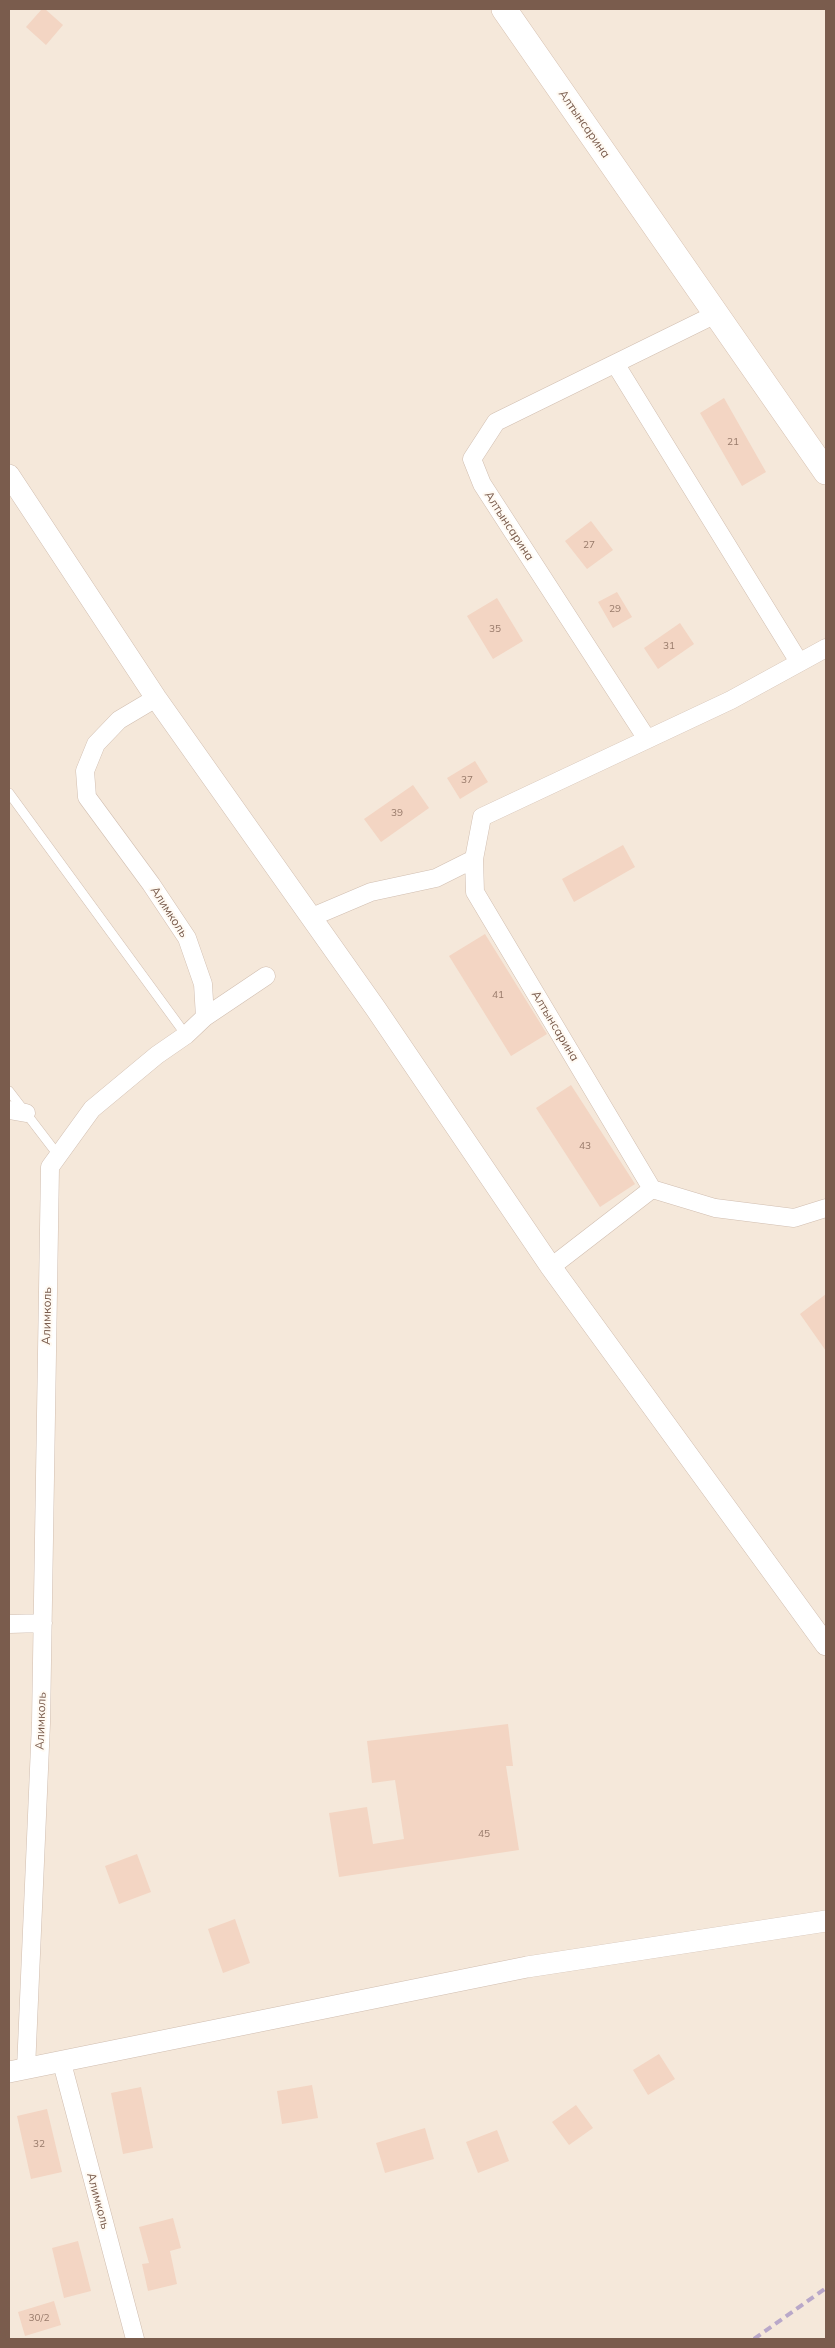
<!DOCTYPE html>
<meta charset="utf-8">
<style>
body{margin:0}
#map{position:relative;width:835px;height:2348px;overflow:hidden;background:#fdf6ec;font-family:Mulish,sans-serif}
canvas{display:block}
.frame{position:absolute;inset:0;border:10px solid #7a5c4d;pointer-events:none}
</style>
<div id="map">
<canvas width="835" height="2348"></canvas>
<div class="frame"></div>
</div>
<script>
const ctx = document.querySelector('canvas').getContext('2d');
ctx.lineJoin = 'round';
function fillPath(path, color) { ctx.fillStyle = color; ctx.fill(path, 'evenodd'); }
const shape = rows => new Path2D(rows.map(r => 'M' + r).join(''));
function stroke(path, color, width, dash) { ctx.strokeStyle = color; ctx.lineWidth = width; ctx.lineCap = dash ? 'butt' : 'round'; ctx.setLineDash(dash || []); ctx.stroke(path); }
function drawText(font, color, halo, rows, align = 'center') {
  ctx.font = font + ' Mulish,sans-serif'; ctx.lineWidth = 4; ctx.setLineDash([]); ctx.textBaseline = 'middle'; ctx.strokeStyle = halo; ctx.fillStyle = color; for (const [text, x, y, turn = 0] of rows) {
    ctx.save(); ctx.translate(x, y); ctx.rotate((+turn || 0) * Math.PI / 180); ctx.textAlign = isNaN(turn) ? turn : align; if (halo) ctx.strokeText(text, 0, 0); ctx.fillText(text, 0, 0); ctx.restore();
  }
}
const residential = shape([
 [9,9,826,9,826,2339,9,2339]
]);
const building = shape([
 [42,9,45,9,63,25,46,45,26,27],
 [724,398,766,472,742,486,700,413],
 [591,521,613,550,587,569,565,541],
 [617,592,632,617,613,628,598,602],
 [497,598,523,641,493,659,467,616],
 [680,623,694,644,658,669,644,648],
 [475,761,488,782,460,799,447,778],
 [413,785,429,808,381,842,364,819],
 [623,845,635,867,574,902,562,879],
 [485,934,547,1034,511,1056,449,956],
 [571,1085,635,1184,600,1207,536,1108],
 [826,1294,826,1351,800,1314],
 [508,1724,513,1766,506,1766,519,1850,339,1877,329,1813,367,1807,373,1844,404,1839,395,1780,372,1783,367,1741],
 [137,1854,151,1892,119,1904,105,1866],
 [235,1919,250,1963,223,1973,208,1929],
 [659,2054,675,2079,648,2095,633,2070],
 [312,2085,318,2118,282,2124,277,2091],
 [141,2087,153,2148,123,2154,111,2093],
 [576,2105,593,2128,569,2145,552,2122],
 [47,2109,62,2172,31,2179,17,2116],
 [425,2128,434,2159,385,2173,376,2143],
 [497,2130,509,2161,478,2173,466,2142],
 [173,2218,181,2248,170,2251,177,2284,148,2291,142,2264,149,2263,139,2227],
 [78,2241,91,2291,64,2298,52,2248],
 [54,2301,61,2325,25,2336,18,2312]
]);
const service = shape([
 [9,793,186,1035],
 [9,1091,58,1155]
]);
const minor = shape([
 [616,365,799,662],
 [647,739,482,484,472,459,496,422,716,314],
 [474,859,475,892,652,1189,715,1208,794,1218,826,1208],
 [312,917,371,892,436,878,474,859,482,817,731,700,826,648],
 [205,1017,266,976],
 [9,1110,26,1113],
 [551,1267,652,1189],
 [9,1624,43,1623],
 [62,2063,135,2339],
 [26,2069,41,1723,50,1167,92,1109,157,1055,186,1035,205,1017,203,984,187,938,151,884,87,797,85,771,96,744,119,720,156,698]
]);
const tertiary = shape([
 [9,475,156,698,376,1009,551,1267,826,1645],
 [9,2072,527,1967,826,1921]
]);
const secondary = shape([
 [504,9,826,472]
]);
const rail = shape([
 [754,2339,826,2288]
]);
const numberNames = [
 ["21",733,442],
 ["27",589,545],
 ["29",615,609],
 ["35",495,629],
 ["31",669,646],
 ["37",467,780],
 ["39",397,813],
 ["41",498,995],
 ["43",585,1146],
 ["45",484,1834],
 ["32",39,2144],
 ["30/2",39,2318]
];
const streetNames = [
 ["Алтынсарина",584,124,55],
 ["Алтынсарина",509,526,57],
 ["Алимколь",169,912,57],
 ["Алтынсарина",555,1026,59],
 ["Алимколь",47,1316,-89],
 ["Алимколь",41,1721,-88],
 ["Алимколь",98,2201,75]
];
fillPath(residential, '#f5e8da');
fillPath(building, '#f3d5c3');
stroke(service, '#d1beb0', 10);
stroke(minor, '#d1beb0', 19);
stroke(tertiary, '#d1beb0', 22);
stroke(secondary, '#d6c0b0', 26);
stroke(service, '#fff', 9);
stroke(minor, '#fff', 18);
stroke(tertiary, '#fff', 21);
stroke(secondary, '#fff', 25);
stroke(rail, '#b9a8c9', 4, [8, 5]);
drawText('10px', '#987a6a', null, numberNames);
drawText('12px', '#7a5c4d', '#fffaf3', streetNames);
</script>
